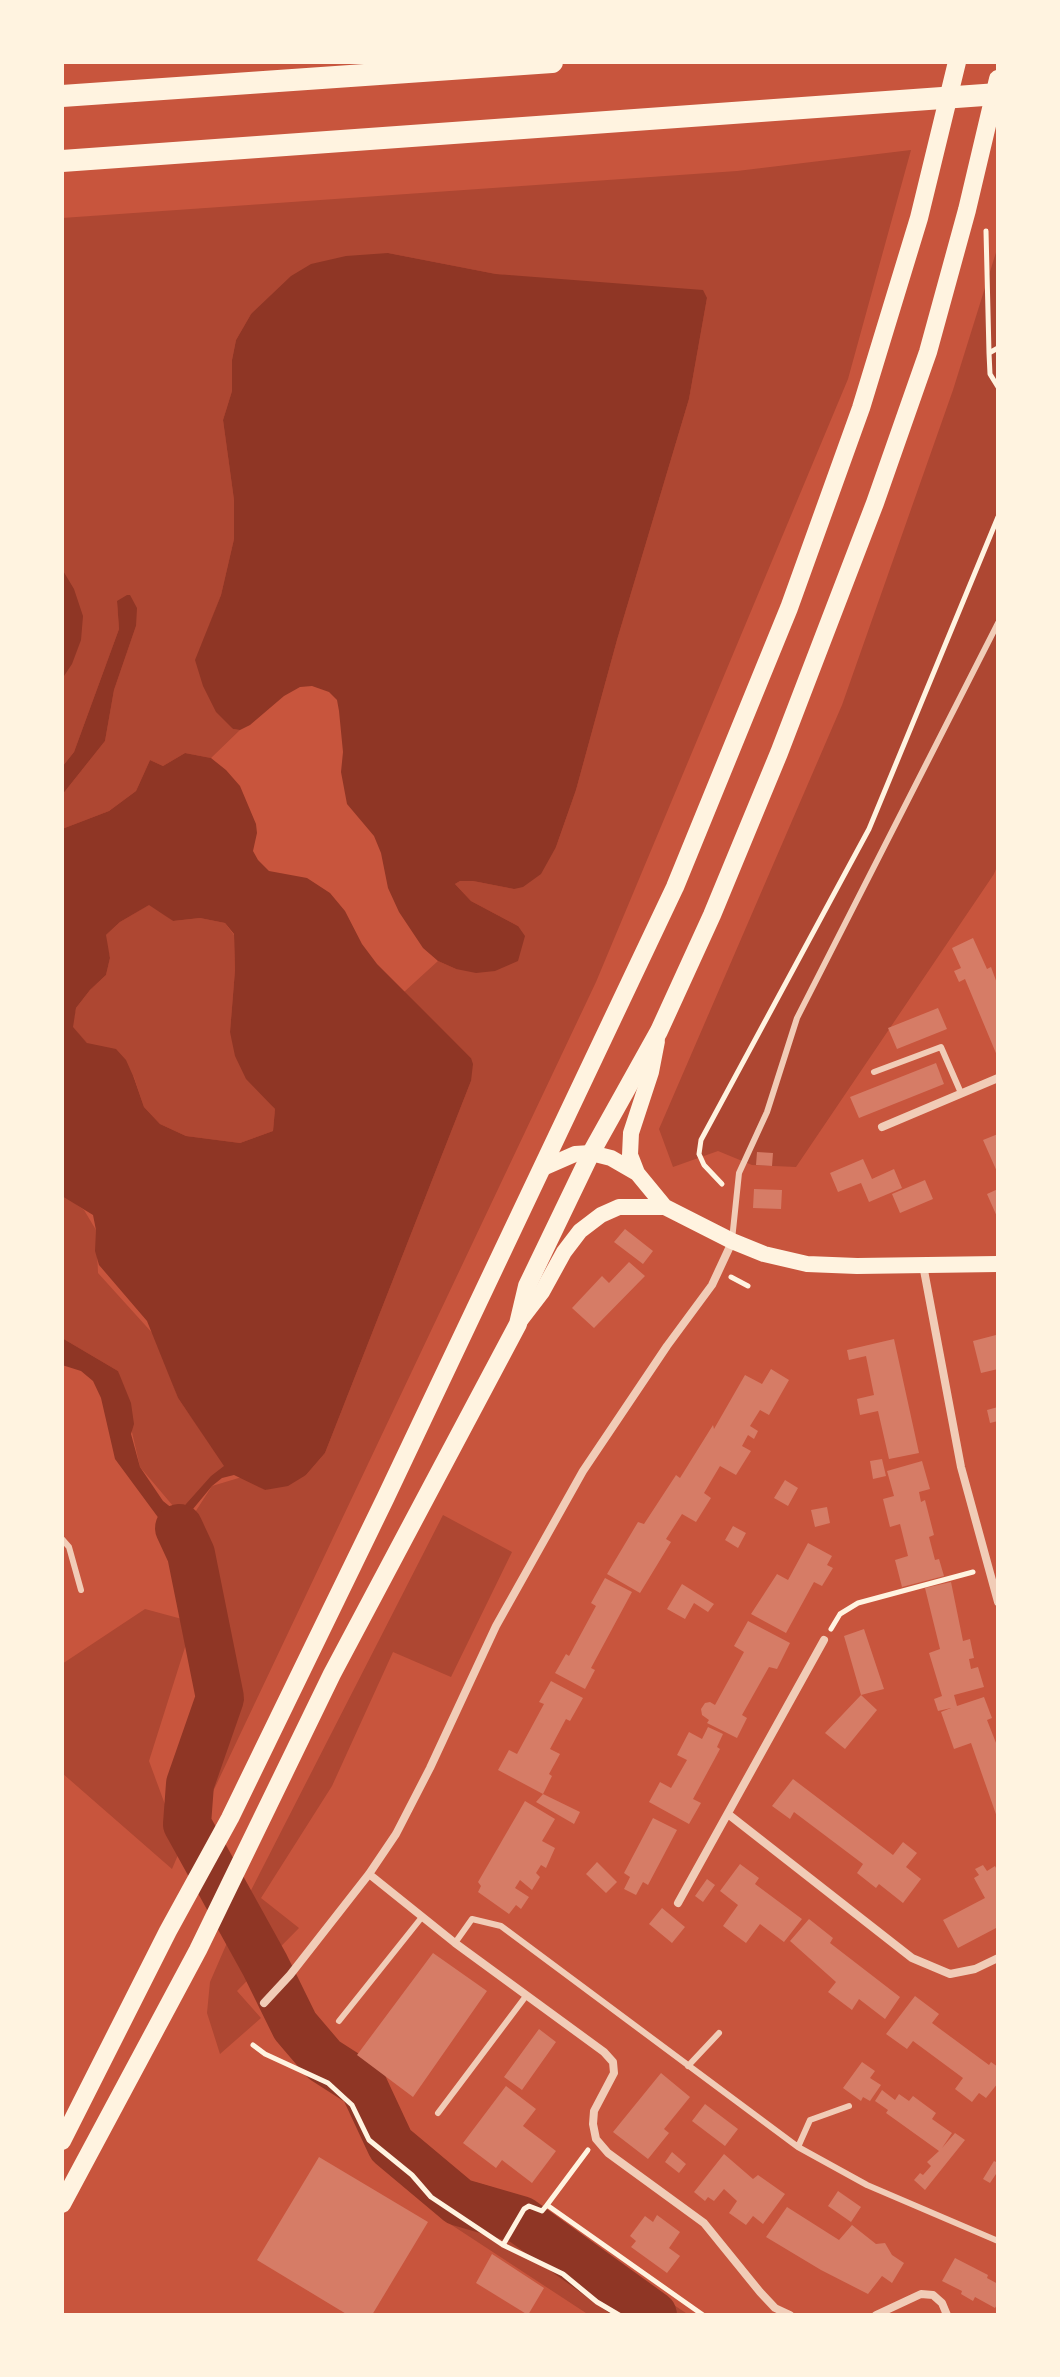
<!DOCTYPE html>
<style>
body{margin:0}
#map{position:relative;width:1060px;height:2377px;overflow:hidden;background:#c8553d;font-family:"Source Sans 3",sans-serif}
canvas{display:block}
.frame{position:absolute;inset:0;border:64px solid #fff3e0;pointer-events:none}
</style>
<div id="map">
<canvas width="1060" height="2377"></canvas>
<div class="frame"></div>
</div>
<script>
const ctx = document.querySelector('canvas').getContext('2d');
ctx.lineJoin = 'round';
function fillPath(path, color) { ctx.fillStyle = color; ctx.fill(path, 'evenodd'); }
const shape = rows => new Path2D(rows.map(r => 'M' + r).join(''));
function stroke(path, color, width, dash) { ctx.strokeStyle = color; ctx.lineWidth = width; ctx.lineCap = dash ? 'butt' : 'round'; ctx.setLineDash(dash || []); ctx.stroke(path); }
const green = shape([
 [911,150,848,379,596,982,210,1798,215,1769,238,1683,208,1587,212,1567,208,1547,192,1527,190,1520,212,1486,242,1477,265,1490,306,1475,325,1453,471,1081,471,1058,404,992,438,961,456,969,518,926,471,901,455,884,460,881,473,881,514,889,556,847,576,790,617,640,689,399,707,298,496,274,388,253,251,314,236,340,232,360,232,391,223,420,234,500,234,539,221,595,196,660,233,729,240,730,211,758,185,753,163,766,150,760,136,791,109,811,62,829,62,795,105,741,114,690,136,626,117,601,119,629,74,752,62,767,62,218,737,171],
 [998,246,998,864,994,874,796,1167,752,1165,718,1151,673,1167,659,1129,842,705,953,390],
 [150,904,173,921,200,918,225,923,234,935,235,970,230,1032,264,1096,275,1109,273,1131,240,1143,186,1136,160,1124,144,1107,134,1077,87,1043,72,1027,76,1008,90,990,106,975,110,958,105,936,120,922],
 [62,1194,84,1210,96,1230,98,1273,155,1336,178,1398,225,1466,179,1513,140,1467,118,1371,62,1338],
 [443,1515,512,1552,451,1677,393,1652,332,1786,261,1898,299,1928,237,1991,261,2018,220,2054,207,2013,210,1982,243,1906],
 [145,1609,193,1622,149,1761,181,1848,172,1869,62,1773,62,1664],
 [475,2182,495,2188,689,2315,589,2315,444,2220]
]);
const water = shape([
 [388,253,496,274,703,290,707,298,689,399,617,640,576,790,556,847,541,874,523,887,514,889,473,881,460,881,455,884,471,901,518,926,525,936,518,961,495,971,476,973,456,969,438,961,423,948,399,912,388,888,381,853,374,836,347,804,341,772,343,752,339,711,337,700,329,692,312,686,300,687,284,696,250,725,240,730,233,729,216,712,203,686,195,660,221,595,234,539,234,500,223,420,232,391,232,360,236,340,251,314,291,276,311,264,346,256],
 [62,569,74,589,83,616,81,640,72,664,62,679],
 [127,595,130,595,137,608,136,626,114,690,105,741,62,795,62,767,74,752,119,629,117,601],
 [185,753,211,758,226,770,240,786,256,824,257,833,253,851,258,860,269,871,307,878,330,893,345,911,362,944,377,964,471,1058,473,1064,471,1081,325,1453,306,1475,288,1486,265,1490,234,1475,222,1478,212,1486,193,1509,190,1520,192,1527,208,1547,212,1567,211,1581,208,1587,190,1593,190,1581,174,1539,115,1459,101,1398,93,1381,81,1371,62,1365,62,1338,118,1371,131,1403,134,1424,131,1434,140,1467,163,1501,178,1513,211,1476,224,1466,178,1398,147,1321,99,1265,95,1251,96,1230,93,1215,62,1196,62,829,109,811,136,791,150,760,163,766],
 [149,905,173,921,200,918,225,923,234,934,235,970,230,1032,235,1056,246,1079,275,1109,273,1131,240,1143,186,1136,160,1124,144,1107,134,1078,126,1060,116,1049,87,1043,73,1027,76,1008,90,990,106,975,110,958,106,935,120,922]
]);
const river = shape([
 [179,1528,191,1554,220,1698,190,1784,187,1824,265,1965,295,2026,324,2060,363,2085,391,2145,459,2202,521,2220,653,2315]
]);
const building = shape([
 [973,938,987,969,991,967,998,986,998,1058,965,979,959,982,954,971,961,968,952,948],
 [938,1008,947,1029,897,1049,888,1028],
 [936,1063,944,1084,859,1118,850,1097],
 [998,1134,998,1174,983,1140],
 [757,1152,773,1153,772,1166,756,1165],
 [863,1159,872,1179,894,1169,902,1188,869,1202,861,1183,838,1192,830,1173],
 [925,1180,933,1199,900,1213,892,1194],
 [754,1189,782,1190,781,1209,753,1208],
 [998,1189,998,1219,987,1194],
 [625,1229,653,1251,643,1264,614,1242],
 [629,1262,645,1276,594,1328,572,1308,602,1276,609,1283],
 [996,1335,998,1369,981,1373,973,1341],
 [894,1339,919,1453,889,1459,878,1411,860,1415,857,1399,874,1395,866,1356,849,1360,847,1350],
 [771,1369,789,1380,769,1415,760,1410,750,1426,758,1431,754,1439,748,1435,742,1446,751,1451,736,1475,720,1466,704,1493,711,1498,696,1522,682,1514,666,1539,671,1542,640,1593,607,1574,638,1522,644,1524,676,1475,680,1478,713,1425,714,1429,745,1375,762,1384],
 [998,1407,998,1421,990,1423,987,1410],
 [882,1459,886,1476,873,1479,870,1461],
 [922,1461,930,1489,919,1492,921,1502,925,1500,934,1535,929,1537,935,1560,939,1559,944,1576,902,1587,895,1560,908,1556,900,1524,890,1527,883,1499,894,1496,887,1471],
 [785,1480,798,1488,788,1506,774,1498],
 [827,1507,830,1523,815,1527,811,1510],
 [733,1526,746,1533,738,1548,725,1540],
 [808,1543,832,1556,827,1565,833,1568,822,1586,814,1582,786,1633,751,1614,777,1574,788,1580],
 [605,1578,632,1592,591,1668,595,1670,585,1689,555,1673,566,1654,569,1656,596,1606,591,1603],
 [951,1582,963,1641,970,1639,974,1658,969,1659,971,1669,978,1667,984,1687,954,1695,957,1706,984,1697,992,1718,987,1720,998,1748,998,1820,971,1743,954,1749,941,1712,951,1708,938,1711,934,1699,942,1696,929,1653,940,1649,925,1588],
 [682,1584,714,1604,708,1612,694,1603,685,1619,667,1609],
 [748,1621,790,1643,777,1669,769,1667,742,1715,747,1718,737,1738,707,1723,709,1720,702,1715,701,1709,705,1703,710,1702,715,1705,744,1652,734,1646],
 [864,1629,884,1689,861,1695,877,1710,845,1749,825,1733,861,1695,844,1636],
 [551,1681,583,1698,570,1721,566,1719,550,1749,560,1754,549,1774,552,1776,543,1794,498,1770,509,1750,517,1754,544,1704,539,1702],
 [708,1727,723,1734,717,1747,720,1749,693,1799,701,1803,689,1824,649,1802,660,1782,671,1788,687,1760,677,1755,689,1732,702,1739],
 [793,1779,893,1855,903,1842,917,1853,906,1867,921,1879,903,1903,879,1884,876,1888,857,1873,863,1864,794,1812,790,1819,772,1806],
 [543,1794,580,1812,574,1824,536,1802],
 [525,1801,555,1819,542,1841,555,1848,546,1868,541,1865,536,1873,540,1877,532,1890,520,1880,515,1888,529,1897,521,1909,516,1905,509,1914,478,1892,481,1886,478,1882],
 [653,1818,677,1830,648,1885,643,1882,636,1895,624,1889,630,1877,624,1873],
 [597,1862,617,1882,606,1893,586,1874],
 [740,1864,759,1878,755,1884,802,1919,784,1942,760,1924,746,1943,723,1926,738,1905,720,1891],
 [983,1865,987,1871,995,1866,998,1872,998,1927,958,1948,943,1920,985,1898,974,1878,979,1875,975,1869],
 [707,1879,715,1885,703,1902,695,1896],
 [662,1908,685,1927,672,1943,649,1924],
 [809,1919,833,1938,830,1943,900,1997,885,2019,859,1999,852,2010,828,1992,836,1982,790,1941],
 [433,1953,487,1991,413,2097,357,2055],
 [915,1996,939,2014,932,2023,989,2065,991,2062,998,2067,998,2083,986,2098,979,2093,972,2102,955,2089,963,2078,913,2041,907,2049,886,2034],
 [539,2029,556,2042,522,2090,504,2077],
 [862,2062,875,2071,870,2078,881,2085,870,2101,863,2097,861,2101,843,2088],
 [661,2073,690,2097,664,2129,669,2133,648,2159,613,2132],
 [506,2086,536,2109,523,2126,556,2151,532,2183,502,2160,496,2168,463,2143],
 [882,2090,895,2100,899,2094,909,2101,913,2096,936,2113,932,2119,952,2133,942,2148,955,2133,965,2140,925,2190,914,2180,920,2173,923,2175,931,2166,927,2162,939,2151,886,2113,888,2110,875,2101],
 [705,2104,738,2129,725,2146,692,2121],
 [672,2152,686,2164,679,2173,665,2162],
 [724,2154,753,2179,758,2175,785,2194,763,2224,753,2216,746,2225,729,2213,737,2201,724,2189,714,2201,708,2197,705,2201,694,2192],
 [319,2157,428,2222,372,2315,348,2315,257,2260],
 [994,2161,998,2163,998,2171,990,2183,983,2179],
 [838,2191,861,2207,851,2222,828,2206],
 [787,2207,839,2240,852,2225,876,2244,885,2243,892,2255,904,2263,892,2283,882,2276,868,2294,821,2270,766,2237],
 [657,2215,680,2232,669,2248,680,2256,667,2273,631,2247,636,2241,630,2236,645,2216,653,2222],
 [492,2254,544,2288,528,2315,476,2283],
 [955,2258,988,2275,987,2278,998,2284,998,2303,995,2308,975,2297,973,2301,961,2294,962,2291,942,2281]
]);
const path = shape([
 [986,231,989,353,998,348],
 [989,353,990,374,998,387],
 [722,1184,704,1165,699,1154,701,1140,869,829,998,517],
 [731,1277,748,1286],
 [831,1629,840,1614,858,1603,973,1572],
 [253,2045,265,2054,328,2083,352,2105,369,2140,412,2175,431,2197,503,2245,563,2274,597,2302,619,2315],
 [588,2150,547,2205,703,2315],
 [503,2245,524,2209,529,2206,542,2211,547,2205]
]);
const service = shape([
 [874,1072,941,1047,961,1093],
 [732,1240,739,1173,767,1112,797,1018,998,623],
 [62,1539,69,1547,81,1590],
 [455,1943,472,1919,501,1926,798,2147,867,2185,998,2241],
 [339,2021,422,1917],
 [688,2066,719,2033],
 [438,2113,526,1996],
 [798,2147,810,2120,849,2106]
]);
const minor = shape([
 [882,1127,998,1078],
 [923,1265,961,1467,998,1602],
 [728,1814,912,1958,950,1974,975,1969,998,1958],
 [369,1874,455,1943,604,2052,613,2062,614,2073,594,2111,593,2124,596,2139,608,2153,704,2223,760,2292,775,2308,790,2315],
 [678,1903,824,1640],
 [264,2003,290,1975,369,1874,396,1834,430,1768,496,1626,583,1471,667,1346,712,1285,732,1242],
 [876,2315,921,2294,933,2295,942,2303,947,2315]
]);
const secondary = shape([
 [657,1041,651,1072,631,1133,630,1155,637,1173,665,1207,732,1241,764,1254,807,1264,857,1266,998,1264],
 [543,1168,575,1154,591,1153,611,1158,637,1173],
 [519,1322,542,1292,564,1252,580,1231,601,1215,619,1207,665,1207]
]);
const primary = shape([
 [62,2141,168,1931,230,1818,385,1499,675,887,789,608,861,408,919,218,957,62],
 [62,2204,198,1950,332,1674,518,1324,527,1286,591,1153,659,1031,712,915,779,753,875,503,928,352,967,210,998,79]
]);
const motorway = shape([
 [62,96,552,62],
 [62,161,998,94]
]);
fillPath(green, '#ae4732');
fillPath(water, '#8f3625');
stroke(river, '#8f3625', 48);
fillPath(building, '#d67c66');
stroke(path, '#fff3e0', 5);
stroke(service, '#f1ccb7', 6);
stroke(minor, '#f1ccb7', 8);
stroke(secondary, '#fff3e0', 16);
stroke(primary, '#fff3e0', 18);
stroke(motorway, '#fff3e0', 22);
</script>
